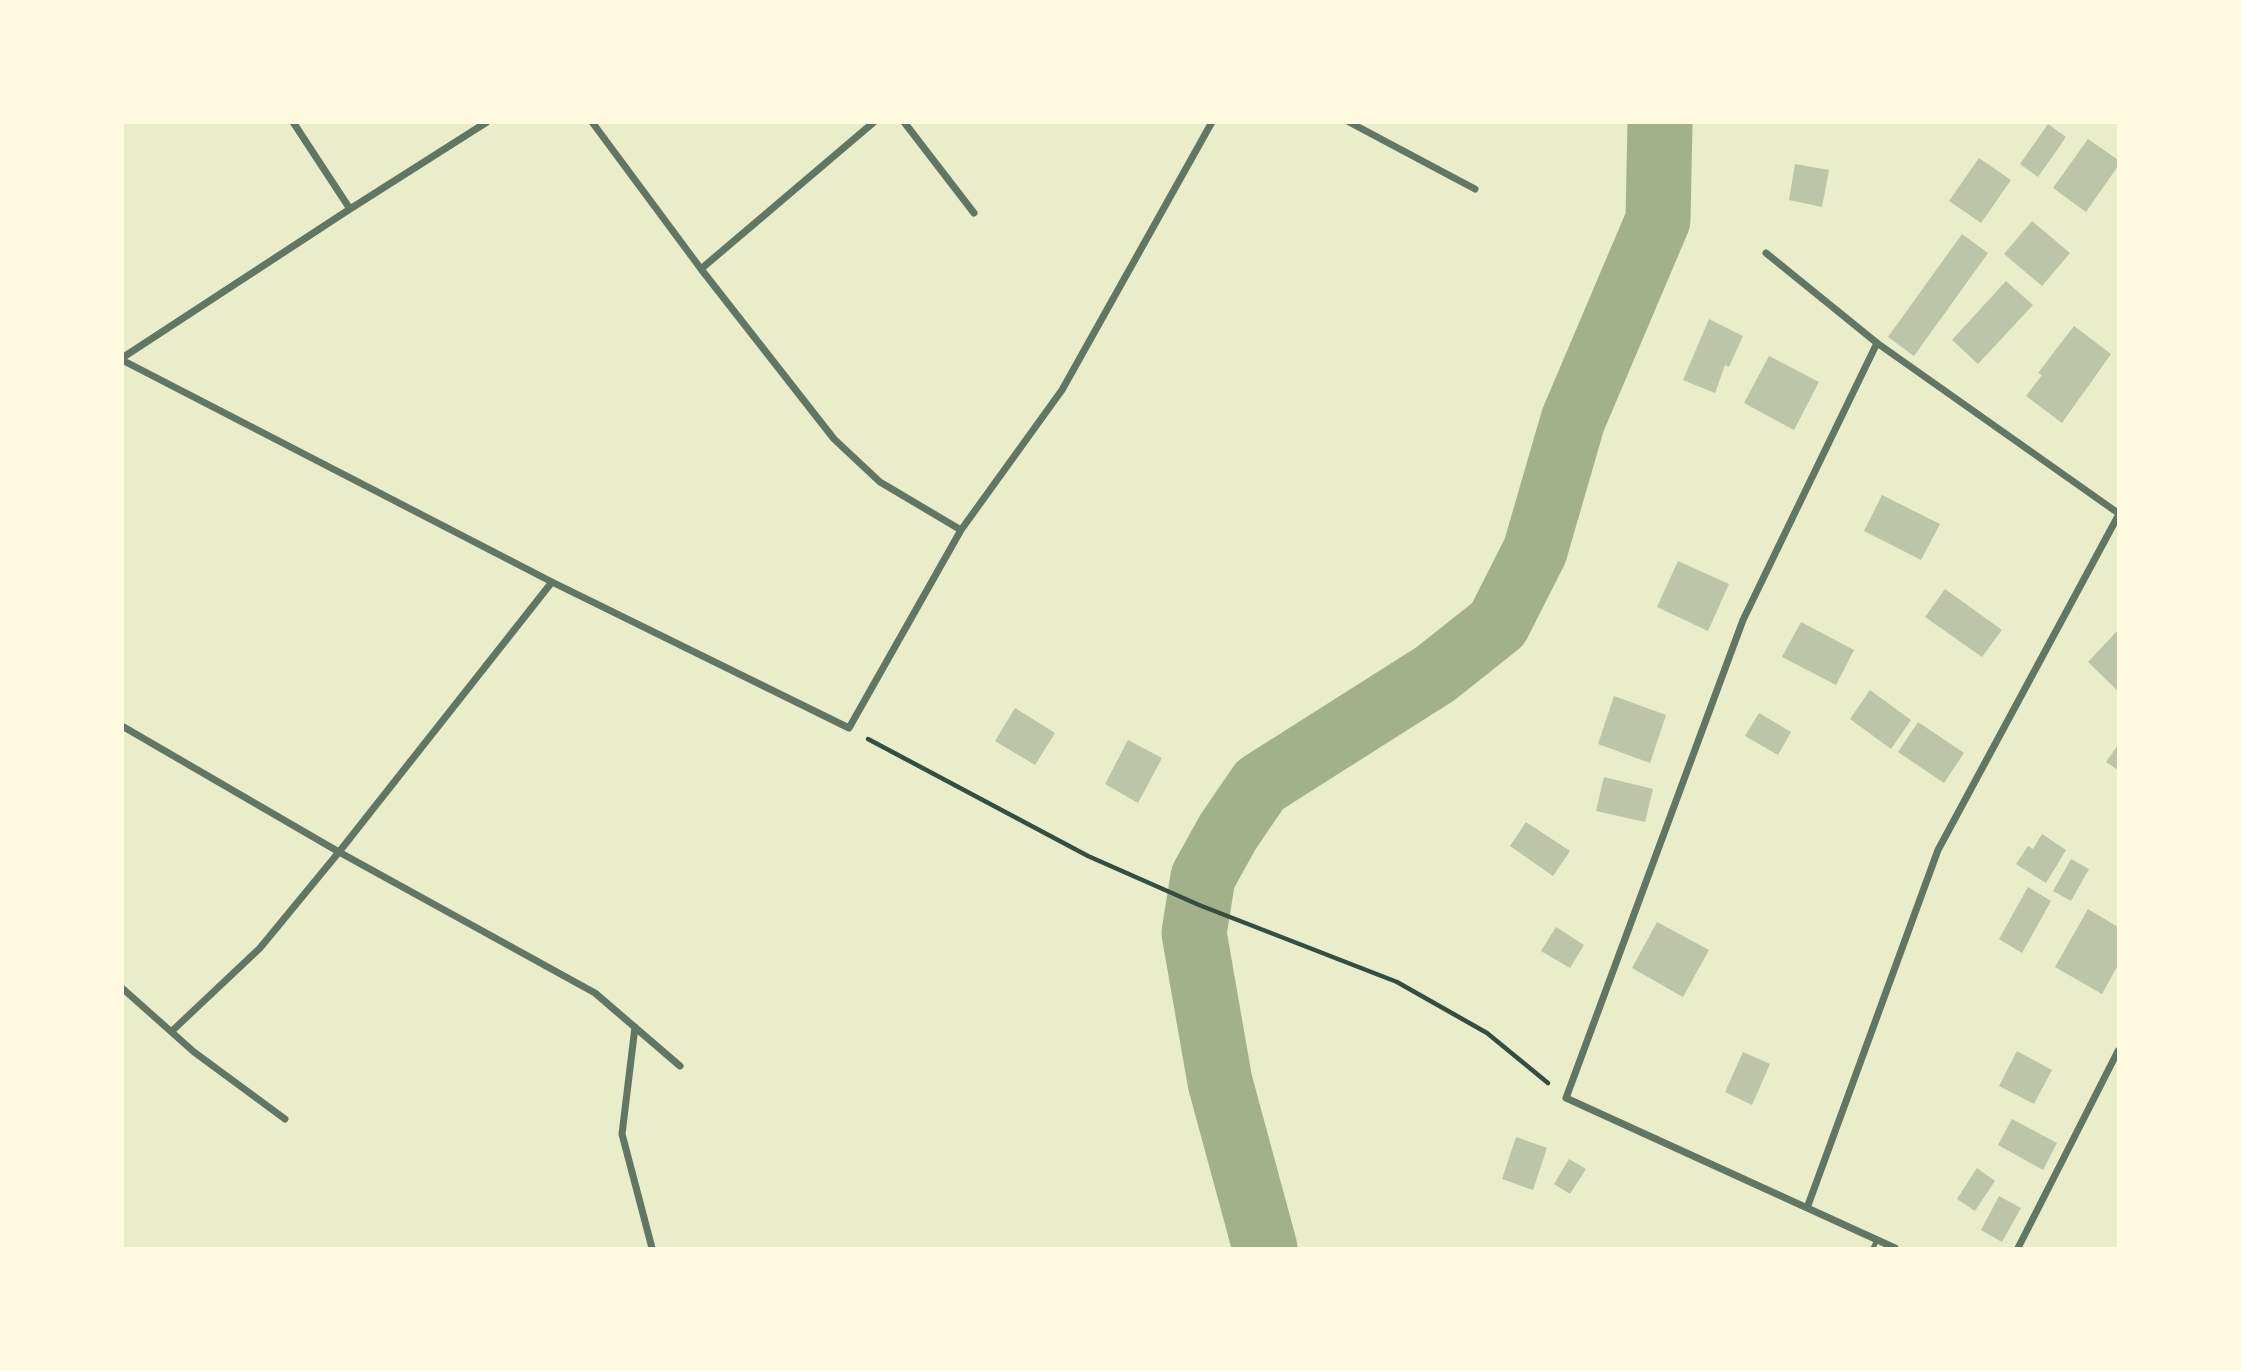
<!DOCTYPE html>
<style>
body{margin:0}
#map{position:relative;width:2241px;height:1371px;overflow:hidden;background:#e9edc9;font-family:Figtree,sans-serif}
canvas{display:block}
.frame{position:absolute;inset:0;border:124px solid #fefae0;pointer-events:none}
</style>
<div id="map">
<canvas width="2241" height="1371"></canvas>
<div class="frame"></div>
</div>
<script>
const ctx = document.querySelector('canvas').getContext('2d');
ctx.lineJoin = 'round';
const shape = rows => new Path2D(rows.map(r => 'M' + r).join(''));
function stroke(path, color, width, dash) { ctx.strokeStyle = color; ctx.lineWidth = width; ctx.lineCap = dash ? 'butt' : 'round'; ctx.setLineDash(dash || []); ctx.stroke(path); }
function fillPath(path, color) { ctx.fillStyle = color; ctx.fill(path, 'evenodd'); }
const river = shape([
 [1265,1248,1220,1082,1194,933,1203,877,1228,832,1260,785,1435,674,1498,624,1535,551,1573,420,1658,220,1660,122]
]);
const building = shape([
 [2048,124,2066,137,2038,177,2020,164],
 [2088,139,2118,160,2118,166,2086,212,2053,188],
 [1979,158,2011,180,1981,223,1949,201],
 [1795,164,1829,170,1822,207,1789,200],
 [2032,221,2070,253,2042,286,2004,254],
 [1962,234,1988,253,1914,356,1888,337],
 [2006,281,2033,305,1978,364,1952,340],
 [1709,319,1743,336,1729,367,1725,365,1715,393,1683,380],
 [2074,326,2111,354,2062,423,2026,396,2042,375,2038,373],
 [1769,356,1819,382,1794,430,1744,403],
 [1882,495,1940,524,1921,560,1864,531],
 [1678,561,1729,584,1708,631,1657,607],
 [1945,589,2002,630,1982,657,1925,617],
 [1801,622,1854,650,1836,685,1782,657],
 [2118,630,2118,691,2088,662],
 [1870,690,1911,720,1891,749,1850,719],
 [1614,696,1666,715,1650,763,1598,744],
 [1015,708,1055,733,1035,765,995,741],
 [1759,713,1791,732,1778,755,1745,736],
 [1918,722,1964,753,1944,783,1898,752],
 [1128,740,1162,758,1138,803,1105,784],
 [2118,745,2118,770,2106,762],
 [1604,777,1653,789,1645,822,1596,811],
 [1526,822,1570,851,1553,876,1510,846],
 [2042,834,2066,850,2046,883,2016,864,2028,846,2033,849],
 [2071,859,2089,869,2071,901,2053,891],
 [2028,887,2051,901,2022,953,1999,939],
 [2088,909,2118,927,2118,965,2102,994,2055,967],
 [1657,922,1709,950,1683,997,1632,968],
 [1556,927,1584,945,1570,968,1541,951],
 [2017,1051,2052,1070,2034,1104,1999,1086],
 [1743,1052,1770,1064,1752,1105,1725,1092],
 [2012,1119,2057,1143,2043,1170,1998,1145],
 [1516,1137,1547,1148,1533,1190,1502,1179],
 [1569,1159,1586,1169,1570,1194,1554,1184],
 [1977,1168,1995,1181,1975,1211,1957,1199],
 [1999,1196,2021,1208,2002,1242,1981,1230]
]);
const path = shape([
 [868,739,1088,856,1199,905,1397,982,1487,1033,1548,1083]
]);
const service = shape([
 [1873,1248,1877,1240]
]);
const minor = shape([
 [293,122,350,209],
 [592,122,701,269,834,439,880,482,961,530],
 [904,122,974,213],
 [1349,122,1475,189],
 [1766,253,1877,343,2118,513],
 [701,269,874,122],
 [1877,343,1743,620,1566,1098,1895,1248],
 [122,358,350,209,487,122],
 [122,360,552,582,849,728,961,530,1062,390,1212,122],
 [122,726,339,852,595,993,680,1066],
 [122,988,194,1052,285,1119],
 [635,1027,622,1134,652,1248],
 [172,1031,260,948,339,852,552,582],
 [1807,1208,1938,850,2118,516],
 [2018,1248,2118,1051]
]);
stroke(river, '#a3b18a', 65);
fillPath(building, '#bcc5a7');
stroke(path, '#344e41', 4.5);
stroke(service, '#617663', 5);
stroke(minor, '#617663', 7);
</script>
